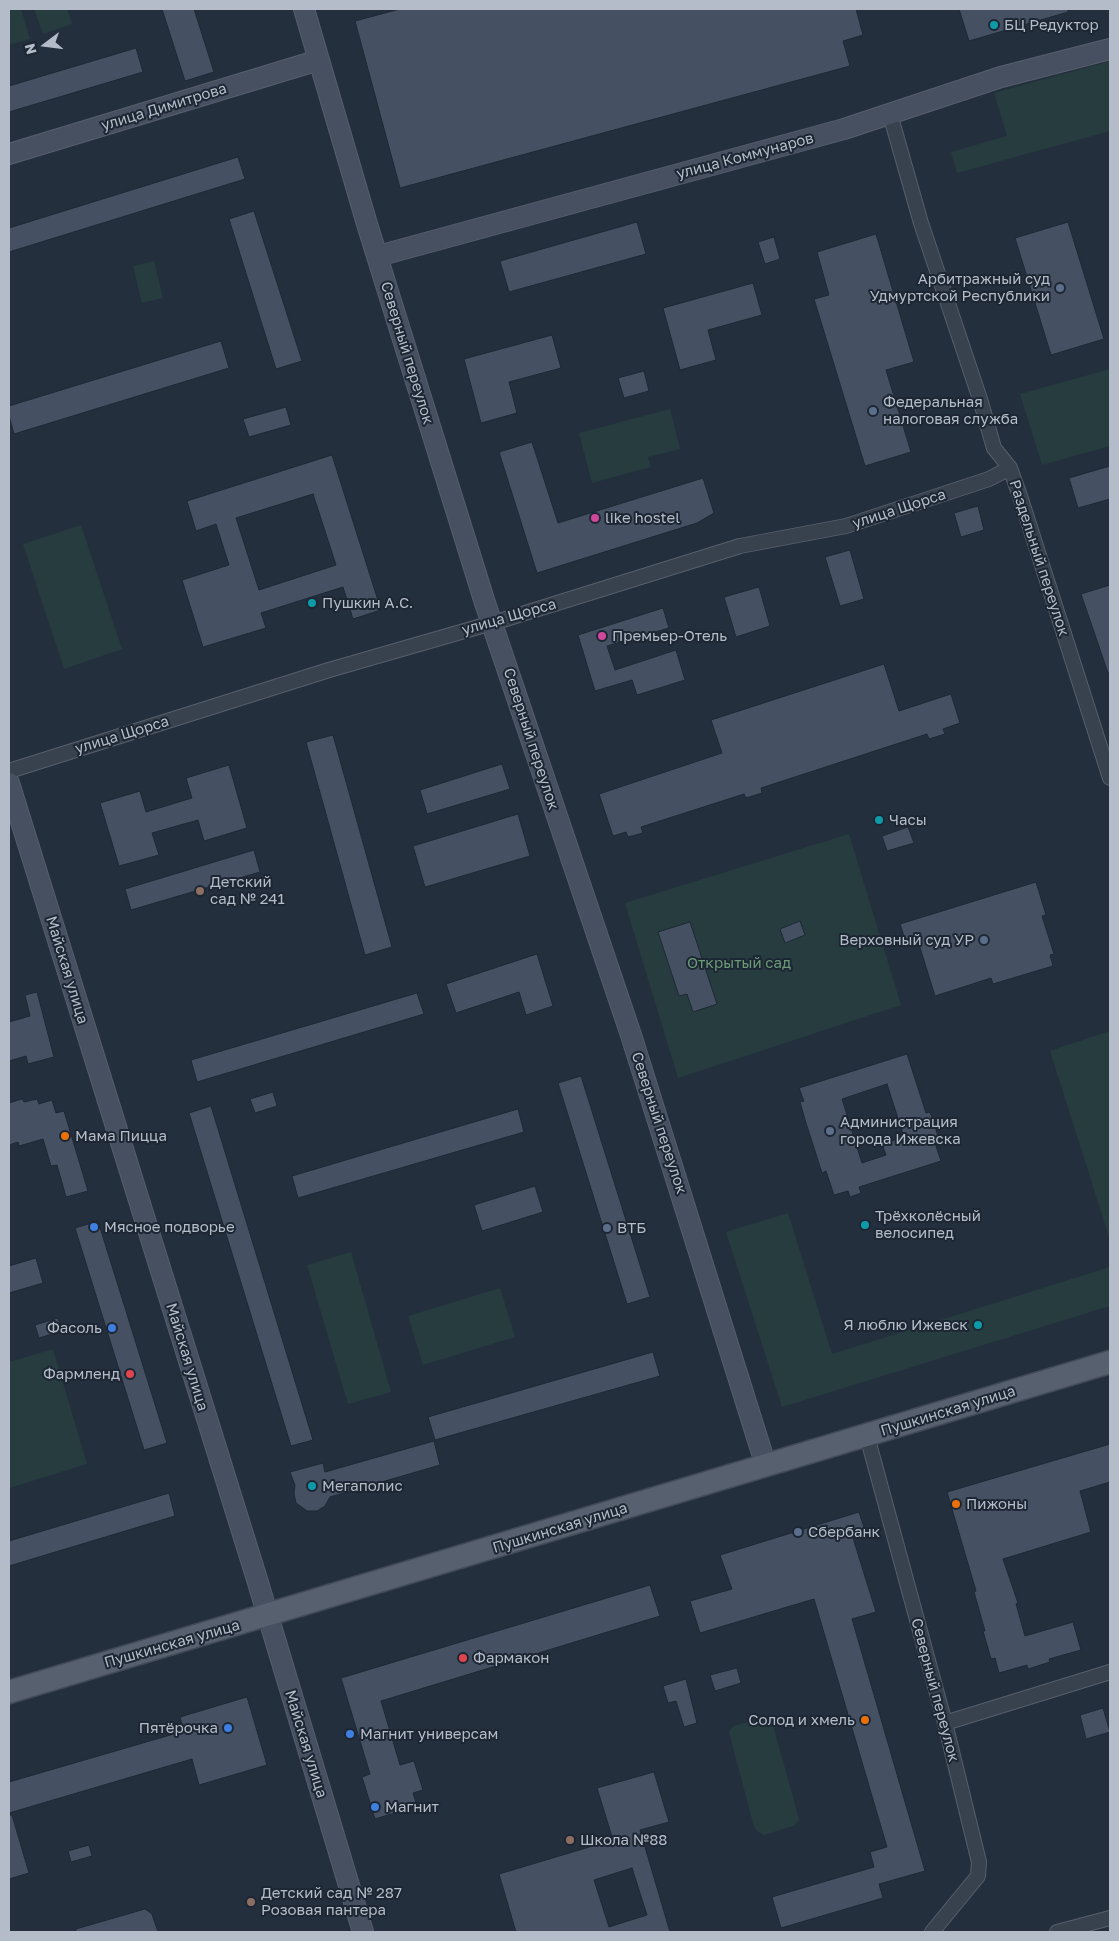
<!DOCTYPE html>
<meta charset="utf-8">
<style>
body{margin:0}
#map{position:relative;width:1119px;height:1941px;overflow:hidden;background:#242f3e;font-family:"Golos Text",sans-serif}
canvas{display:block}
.frame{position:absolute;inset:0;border:10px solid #b4bcc9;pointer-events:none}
.north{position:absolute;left:20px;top:20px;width:50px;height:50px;-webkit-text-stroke:4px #1d2633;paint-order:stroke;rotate:255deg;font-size:14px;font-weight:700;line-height:20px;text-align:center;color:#b4bcc9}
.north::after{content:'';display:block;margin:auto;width:18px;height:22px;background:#b4bcc9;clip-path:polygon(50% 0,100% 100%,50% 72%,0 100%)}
</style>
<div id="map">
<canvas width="1119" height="1941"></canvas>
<div class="frame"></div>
<div class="north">N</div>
</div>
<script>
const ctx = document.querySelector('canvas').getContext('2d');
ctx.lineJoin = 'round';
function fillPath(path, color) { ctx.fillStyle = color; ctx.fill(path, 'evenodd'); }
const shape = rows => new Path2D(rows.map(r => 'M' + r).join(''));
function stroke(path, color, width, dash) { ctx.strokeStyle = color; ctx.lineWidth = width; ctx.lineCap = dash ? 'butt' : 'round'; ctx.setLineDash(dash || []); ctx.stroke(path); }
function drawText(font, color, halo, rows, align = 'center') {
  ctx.font = font + ' "Golos Text",sans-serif'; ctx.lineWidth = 4; ctx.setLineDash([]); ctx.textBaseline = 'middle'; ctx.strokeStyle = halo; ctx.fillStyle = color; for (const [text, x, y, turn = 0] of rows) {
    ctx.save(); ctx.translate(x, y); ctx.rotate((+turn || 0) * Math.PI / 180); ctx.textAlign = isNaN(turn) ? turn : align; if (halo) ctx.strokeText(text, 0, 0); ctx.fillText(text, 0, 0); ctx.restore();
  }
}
const green = shape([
 [9,9,21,9,30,39,9,45],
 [34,9,67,9,72,24,43,34],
 [1110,61,1110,131,957,173,951,152,1007,136,994,93],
 [154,261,163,298,142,303,133,266],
 [1110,369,1110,446,1042,465,1020,394],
 [670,409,680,449,648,457,651,467,592,483,579,433],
 [81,525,122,649,64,669,23,544],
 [849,834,901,1005,678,1078,625,903],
 [1110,1031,1110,1240,1050,1051],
 [788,1213,832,1354,1110,1267,1110,1306,782,1407,726,1232],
 [351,1252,391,1392,348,1404,307,1265],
 [500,1288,515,1337,423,1365,408,1316],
 [53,1349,87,1464,9,1488,9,1362],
 [763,1718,767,1718,773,1725,799,1819,797,1823,793,1826,764,1835,757,1831,754,1827,729,1732,733,1726]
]);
const building = shape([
 [162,9,194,9,214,72,185,81,162,9],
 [400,9,856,9,863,35,843,41,850,66,400,188,355,21,400,9],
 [959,9,1068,9,1068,12,969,41,959,9],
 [136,48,143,72,9,112,9,86,136,48],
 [238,157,245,179,9,252,9,228,238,157],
 [254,211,302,361,276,369,229,219,254,211],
 [637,222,646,254,509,292,500,261,637,222],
 [1068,222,1104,339,1051,355,1015,238,1068,222],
 [876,234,914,362,886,370,911,452,865,466,814,299,829,295,817,252,876,234],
 [774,237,780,259,765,264,758,242,774,237],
 [753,283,762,315,708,330,716,360,680,370,663,308,753,283],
 [552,335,561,368,509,382,517,413,481,423,464,359,552,335],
 [221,341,229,368,14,434,9,416,9,406,221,341],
 [644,371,649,391,624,398,618,378,644,371],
 [286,407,291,425,249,437,243,419,286,407],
 [532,442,558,523,703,478,714,513,697,523,537,573,499,452,532,442],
 [332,455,381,610,353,619,343,587,261,613,266,628,203,647,182,580,229,565,216,524,196,531,187,501,332,455],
 [313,494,336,565,259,590,236,518,313,494],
 [1110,466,1110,499,1078,508,1069,478,1110,466],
 [978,506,984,530,961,537,954,513,978,506],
 [850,550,864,599,840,606,825,557,850,550],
 [1110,585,1110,673,1108,673,1081,594,1110,585],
 [759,587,770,626,736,637,724,597,759,587],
 [663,608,669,628,607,646,615,670,676,650,685,680,637,695,632,680,595,691,578,635,663,608],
 [884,664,899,711,951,694,960,723,943,729,945,734,929,739,927,734,761,788,762,793,746,798,744,794,641,827,643,833,628,837,626,832,613,836,599,794,722,753,711,720,884,664],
 [333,735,392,947,365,955,306,742,333,735],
 [502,764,510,789,427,814,420,790,502,764],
 [229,765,247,828,204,841,198,820,152,833,159,855,119,866,100,803,140,791,146,812,192,798,186,778,229,765],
 [518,814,530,856,425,887,413,846,518,814],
 [908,827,914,843,887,851,882,836,908,827],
 [254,850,260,872,131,910,125,889,254,850],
 [1036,882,1046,915,1042,916,1054,954,1050,955,1053,966,993,984,991,978,935,996,917,938,906,942,900,924,1036,882],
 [800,921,805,935,785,943,780,929,800,921],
 [690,922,717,1004,693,1012,687,994,679,996,658,932,690,922],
 [537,954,553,1006,526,1015,519,992,456,1013,446,984,537,954],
 [37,992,54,1057,28,1064,26,1056,9,1061,9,1022,30,1016,25,995,37,992],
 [417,993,424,1014,197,1082,191,1060,417,993],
 [907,1054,926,1113,930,1112,939,1139,934,1140,941,1161,859,1187,861,1193,850,1197,848,1191,834,1195,826,1171,822,1173,806,1123,800,1102,804,1101,799,1088,907,1054],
 [887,1084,904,1137,882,1144,886,1155,862,1163,842,1099,887,1084],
 [581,1076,650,1297,627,1304,558,1083,581,1076],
 [273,1092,277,1106,255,1113,250,1099,273,1092],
 [22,1099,24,1102,37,1099,39,1104,52,1100,56,1113,64,1111,88,1191,66,1197,57,1165,51,1166,43,1139,19,1146,18,1142,9,1145,9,1103,22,1099],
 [211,1106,313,1440,291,1446,189,1113,211,1106],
 [518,1109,524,1132,298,1198,292,1176,518,1109],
 [535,1186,543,1212,482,1231,474,1205,535,1186],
 [98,1221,167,1443,144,1450,75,1228,98,1221],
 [36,1258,43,1283,9,1293,9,1266,36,1258],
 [58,1318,62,1331,39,1338,35,1325,58,1318],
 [653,1352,660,1376,435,1440,428,1417,653,1352],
 [434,1441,440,1465,330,1497,325,1506,317,1511,307,1511,296,1503,294,1493,295,1485,290,1472,323,1463,325,1472,434,1441],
 [1110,1444,1110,1482,1080,1491,1091,1532,1003,1559,1018,1603,1016,1604,1025,1636,1073,1622,1081,1650,1049,1659,1050,1662,1028,1669,1027,1665,999,1673,995,1658,991,1659,983,1631,985,1631,974,1592,976,1591,947,1492,1110,1444],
 [169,1493,175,1516,9,1566,9,1541,169,1493],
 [859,1512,866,1534,853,1538,876,1612,852,1619,925,1871,879,1884,883,1898,781,1928,772,1897,874,1867,870,1852,887,1847,814,1599,700,1633,690,1601,732,1589,720,1555,859,1512],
 [650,1585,660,1616,381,1701,400,1765,414,1761,423,1790,413,1793,417,1806,375,1819,362,1777,370,1774,341,1678,650,1585],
 [737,1668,741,1683,715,1691,710,1675,737,1668],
 [686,1679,697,1723,684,1727,676,1701,668,1703,663,1686,686,1679],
 [247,1697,267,1765,199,1785,192,1759,9,1813,9,1782,184,1731,180,1717,247,1697],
 [1103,1708,1110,1732,1086,1739,1080,1715,1103,1708],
 [654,1772,669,1822,640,1830,670,1932,516,1932,499,1874,613,1840,597,1788,654,1772],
 [632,1868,647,1915,609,1927,594,1880,632,1868],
 [9,1815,12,1815,29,1873,9,1879,9,1815],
 [89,1845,92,1856,71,1862,68,1851,89,1845],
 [145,1909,152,1914,158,1932,76,1932,76,1929,145,1909]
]);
const street = shape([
 [890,114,921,223,980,399,994,448,1010,468,1020,496,1110,778],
 [9,771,329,670,506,619,740,546,846,526,989,479,1010,468],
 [867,1436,945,1723,979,1862,978,1876,932,1932],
 [945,1723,1110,1672],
 [1057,1932,1110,1918]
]);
const secondary = shape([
 [304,9,367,224,485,603,631,1035,766,1466],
 [9,154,319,60],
 [378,256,844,129,1001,77,1110,49],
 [9,783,256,1576,363,1932]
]);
const primary = shape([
 [9,1692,1110,1362]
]);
const markers = [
 [994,25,5,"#0f9aa8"],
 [1060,288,5,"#5c6f8a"],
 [873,411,5,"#5c6f8a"],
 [595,518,5,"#d1479c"],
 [312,603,5,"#0f9aa8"],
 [602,636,5,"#d1479c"],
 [879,820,5,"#0f9aa8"],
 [200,891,5,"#8d6e63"],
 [984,940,5,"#5c6f8a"],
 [830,1131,5,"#5c6f8a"],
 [65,1136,5,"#e8710a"],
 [865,1225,5,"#0f9aa8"],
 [94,1227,5,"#3f7fe0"],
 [607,1228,5,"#5c6f8a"],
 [978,1325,5,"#0f9aa8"],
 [112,1328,5,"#3f7fe0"],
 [130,1374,5,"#e0444e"],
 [312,1486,5,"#0f9aa8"],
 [956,1504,5,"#e8710a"],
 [798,1532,5,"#5c6f8a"],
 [463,1658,5,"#e0444e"],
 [865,1720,5,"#e8710a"],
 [228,1728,5,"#3f7fe0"],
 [350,1734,5,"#3f7fe0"],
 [375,1807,5,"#3f7fe0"],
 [570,1840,5,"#8d6e63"],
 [251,1902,5,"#8d6e63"]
];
const poiNames = [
 ["БЦ Редуктор",1004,25],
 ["Арбитражный суд",1050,279,"right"],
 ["Удмуртской Республики",1050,296,"right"],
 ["Федеральная",883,402],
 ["налоговая служба",883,419],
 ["like hostel",605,518],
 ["Пушкин А.С.",322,603],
 ["Премьер-Отель",612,636],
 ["Часы",889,820],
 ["Детский",210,882],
 ["сад № 241",210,899],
 ["Верховный суд УР",974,940,"right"],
 ["Администрация",840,1122],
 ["города Ижевска",840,1139],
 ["Мама Пицца",75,1136],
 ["Трёхколёсный",875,1216],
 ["велосипед",875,1233],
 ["Мясное подворье",104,1227],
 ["ВТБ",617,1228],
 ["Я люблю Ижевск",968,1325,"right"],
 ["Фасоль",102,1328,"right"],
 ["Фармленд",120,1374,"right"],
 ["Мегаполис",322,1486],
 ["Пижоны",966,1504],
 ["Сбербанк",808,1532],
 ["Фармакон",473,1658],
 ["Солод и хмель",855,1720,"right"],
 ["Пятёрочка",218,1728,"right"],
 ["Магнит универсам",360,1734],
 ["Магнит",385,1807],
 ["Школа №88",580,1840],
 ["Детский сад № 287",261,1893],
 ["Розовая пантера",261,1910]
];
const streetNames = [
 ["улица Димитрова",164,107,-17],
 ["улица Коммунаров",745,156,-15],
 ["Северный переулок",407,353,73],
 ["улица Щорса",899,509,-18],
 ["Раздельный переулок",1039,558,72],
 ["улица Щорса",509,617,-16],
 ["улица Щорса",122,735,-17],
 ["Северный переулок",531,739,72],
 ["Майская улица",67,970,73],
 ["Северный переулок",659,1123,72],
 ["Майская улица",187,1357,73],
 ["Пушкинская улица",948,1411,-17],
 ["Пушкинская улица",560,1528,-17],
 ["Пушкинская улица",172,1644,-16],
 ["Северный переулок",935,1690,75],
 ["Майская улица",306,1744,73]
];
const parkNames = [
 ["Открытый сад",739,963]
];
fillPath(green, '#263c3f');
fillPath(building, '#455162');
stroke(building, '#1f2835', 1);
stroke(street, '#565f6c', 16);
stroke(secondary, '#565f6c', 22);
stroke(primary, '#414a57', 25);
stroke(street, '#38414e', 14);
stroke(secondary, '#465061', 20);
stroke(primary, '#56606e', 22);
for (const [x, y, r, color] of markers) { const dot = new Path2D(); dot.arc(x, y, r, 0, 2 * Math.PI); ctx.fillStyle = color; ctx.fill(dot); stroke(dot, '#1d2633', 2); }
drawText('15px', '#b4bcc9', '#1d2633', poiNames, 'left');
drawText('15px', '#b4bcc9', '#1d2633', streetNames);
drawText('15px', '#6b9a76', '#1d2633', parkNames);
</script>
